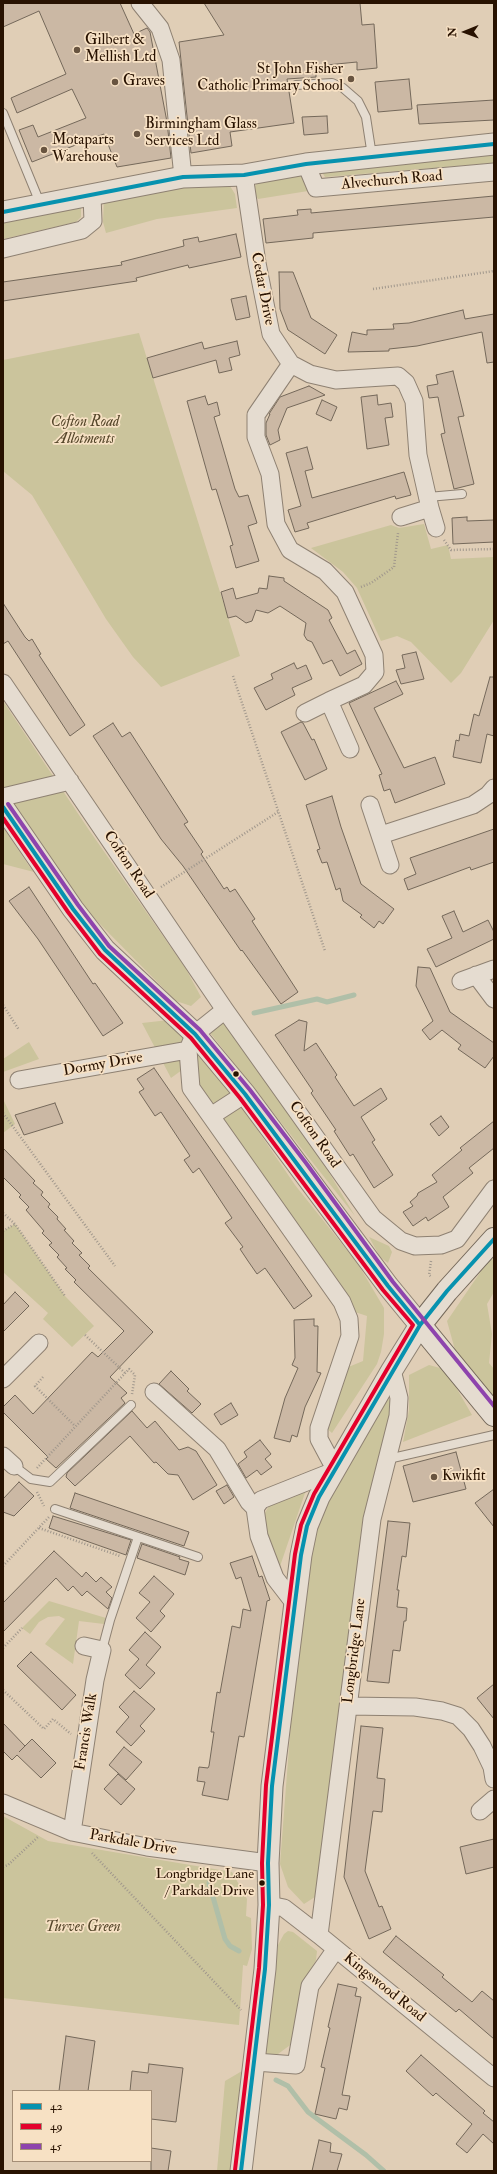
<!DOCTYPE html>
<style>
body{margin:0}
#map{position:relative;width:497px;height:2174px;overflow:hidden;background:#e0ceb6;font-family:"IM FELL Double Pica",serif}
canvas{display:block}
.frame{position:absolute;inset:0;border:4px solid #281201;pointer-events:none}
.legend{position:absolute;left:12px;top:2090px;width:140px;height:72px;box-sizing:border-box;background:#f7e1c4;border:1px solid #a48e76;margin:0;padding:5px 7px;list-style:none;font-size:12px;color:#281201}
.legend li{display:flex;align-items:center;gap:8px;height:20px}
.legend b{width:20px;border:1px solid #a48e76}
.north{position:absolute;left:445px;top:12px;width:40px;height:40px;-webkit-text-stroke:3px #f7e1c4;paint-order:stroke;rotate:269deg;font-size:11px;font-weight:700;line-height:16px;text-align:center;color:#281201}
.north::after{content:'';display:block;margin:auto;width:14px;height:18px;background:#281201;clip-path:polygon(50% 0,100% 100%,50% 72%,0 100%)}
</style>
<div id="map">
<canvas width="497" height="2174"></canvas>
<div class="frame"></div>
<ul class="legend">
<li><b style="height:5px;background:#0692af"></b>42</li>
<li><b style="height:5px;background:#e4002b"></b>49</li>
<li><b style="height:5px;background:#8e44ad"></b>45</li>
</ul>
<div class="north">N</div>
</div>
<script>
const ctx = document.querySelector('canvas').getContext('2d');
ctx.lineJoin = 'round';
function fillPath(path, color) { ctx.fillStyle = color; ctx.fill(path, 'evenodd'); }
const shape = rows => new Path2D(rows.map(r => 'M' + r).join(''));
function stroke(path, color, width, dash) { ctx.strokeStyle = color; ctx.lineWidth = width; ctx.lineCap = dash ? 'butt' : 'round'; ctx.setLineDash(dash || []); ctx.stroke(path); }
function drawText(font, color, halo, rows, align = 'center') {
  ctx.font = font + ' "IM FELL Double Pica",serif'; ctx.lineWidth = 3.5; ctx.setLineDash([]); ctx.textBaseline = 'middle'; ctx.strokeStyle = halo; ctx.fillStyle = color; for (const [text, x, y, turn = 0] of rows) {
    ctx.save(); ctx.translate(x, y); ctx.rotate((+turn || 0) * Math.PI / 180); ctx.textAlign = isNaN(turn) ? turn : align; if (halo) ctx.strokeText(text, 0, 0); ctx.fillText(text, 0, 0); ctx.restore();
  }
}
const green = shape([
 [494,151,494,163,325,177,321,171],
 [301,171,308,191,258,199,256,196,255,186,260,180],
 [220,181,230,186,235,194,237,208,157,219,106,233,103,222,104,197],
 [81,203,81,217,76,222,3,239,3,218],
 [139,333,240,656,161,687,133,657,106,619,32,495,3,471,3,360],
 [424,524,431,549,448,545,451,559,494,557,494,620,461,673,451,683,411,642,397,636,381,641,357,588,343,572,311,548,391,525,399,528],
 [3,701,89,830,186,969,201,997,191,1006,176,1001,90,914,3,790],
 [3,827,29,866,34,872,3,864],
 [169,1020,233,1094,295,1185,358,1264,384,1308,384,1334,381,1352,377,1364,332,1433,324,1426,346,1368,363,1361,367,1316,355,1312,182,1070,171,1078,142,1023],
 [225,1021,316,1151,355,1216,211,1034,213,1025],
 [29,1042,39,1059,3,1072,3,1059],
 [3,1099,15,1124,3,1133],
 [15,1224,65,1296,94,1326,72,1347,43,1319,48,1313,3,1272,3,1231],
 [369,1237,389,1246,392,1252,388,1263,380,1257],
 [490,1258,494,1260,494,1292,487,1304,492,1334,489,1363,494,1369,494,1399,455,1350,447,1321],
 [429,1365,440,1368,449,1375,472,1415,403,1442,409,1410,409,1375],
 [389,1399,393,1403,383,1447,361,1529,360,1557,318,1895,304,1904,288,1887,280,1864,301,1592,311,1541,322,1514,382,1404],
 [306,1490,277,1575,261,1520,270,1504],
 [49,1601,106,1618,104,1624,79,1621,73,1664,45,1644,65,1619,59,1616,48,1617,39,1622,30,1634,22,1628],
 [3,1816,48,1841,232,1872,247,1899,246,1916,251,1918,252,1949,247,1966,243,1965,239,2025,3,1998],
 [288,1931,293,1932,317,1951,316,1960,307,1979,293,2043,278,2054,265,2059,278,1945,284,1934],
 [242,2071,230,2171,217,2171,225,2081]
]);
const stream = shape([
 [254,1013,317,999,327,1002,354,995],
 [209,1883,225,1939,230,1946,239,1951],
 [276,2080,288,2086,308,2112,366,2155,384,2171]
]);
const building = shape([
 [3,3,120,3,134,34,147,28,150,32,167,122,171,158,117,167,104,134,32,162,19,130,33,125,38,137,86,118,72,89,17,113,11,98,66,74,39,11,3,27,3,3],
 [204,3,360,3,362,25,374,24,377,68,357,70,357,62,316,66,316,77,287,79,294,123,230,132,232,146,191,153,179,42,224,35,204,3],
 [409,79,412,109,378,112,375,82,409,79],
 [494,100,494,120,419,124,417,105,494,100],
 [327,116,328,133,304,135,302,117,327,116],
 [494,196,494,217,313,233,313,238,266,243,263,219,298,215,297,210,311,209,311,213,494,196],
 [236,234,241,257,189,268,188,265,136,278,137,281,3,301,3,282,122,265,121,262,184,246,183,240,198,237,199,242,236,234],
 [279,272,293,272,311,318,337,335,325,354,288,330,280,309,279,272],
 [246,296,250,317,236,320,231,299,246,296],
 [463,310,465,319,494,314,494,362,487,363,482,332,417,346,389,349,389,351,348,352,352,332,367,335,367,330,394,329,393,324,409,323,463,310],
 [237,341,240,355,229,358,232,370,219,373,216,360,153,378,147,358,202,342,204,349,237,341],
 [453,371,464,416,458,417,474,484,454,489,441,434,445,433,438,397,429,398,427,386,438,384,436,375,453,371],
 [309,386,325,395,287,408,278,430,280,440,270,445,266,435,266,423,270,414,269,414,280,397,309,386],
 [377,395,378,405,391,403,393,417,385,418,389,445,367,449,361,397,377,395],
 [205,396,208,405,217,402,220,415,214,417,235,489,239,497,248,495,257,523,248,526,259,561,236,568,230,546,233,545,225,518,216,489,212,490,187,401,205,396],
 [322,400,337,407,331,421,316,414,322,400],
 [307,447,313,469,305,471,312,498,404,472,411,495,396,499,395,496,307,523,309,528,295,532,288,510,301,506,286,453,307,447],
 [467,517,467,521,494,520,494,542,453,544,452,518,467,517],
 [269,576,284,578,284,581,328,610,332,618,329,620,347,654,355,650,362,664,340,676,332,660,323,664,312,642,307,640,304,635,306,623,280,606,268,613,256,610,252,621,246,623,236,616,228,618,221,592,233,588,236,599,258,593,259,588,267,589,269,576],
 [3,603,25,637,29,641,32,639,41,654,39,655,85,725,70,736,8,641,3,644,3,603],
 [416,652,424,679,401,684,396,670,405,668,402,655,416,652],
 [294,663,297,669,306,665,312,679,292,688,295,695,266,710,254,688,273,679,271,674,294,663],
 [490,677,494,677,494,736,487,734,481,763,453,757,456,740,459,741,460,734,469,736,474,714,479,716,490,677],
 [396,681,403,694,374,708,404,768,435,757,445,784,395,803,390,789,384,791,379,775,382,774,349,703,396,681],
 [301,722,303,723,312,740,314,739,327,769,305,780,281,732,301,722],
 [113,723,122,737,130,732,188,822,184,824,203,852,201,854,224,889,227,887,230,892,235,889,255,919,252,921,298,992,281,1004,242,950,241,951,183,866,161,839,93,736,113,723],
 [332,796,341,827,361,884,394,909,383,924,379,921,374,928,360,917,362,915,343,901,340,888,336,890,327,862,322,863,317,850,320,849,306,805,332,796],
 [494,829,494,862,471,870,470,867,408,890,404,879,416,874,410,858,494,829],
 [29,887,93,984,95,983,123,1023,103,1036,38,939,9,901,29,887],
 [454,911,463,932,488,920,494,932,494,939,436,967,427,949,452,938,442,916,454,911],
 [418,967,430,968,450,1012,494,1043,494,1056,485,1068,458,1049,461,1045,442,1030,430,1040,422,1030,433,1021,416,986,418,967],
 [299,1020,307,1022,304,1051,316,1043,337,1075,335,1077,354,1106,381,1088,387,1099,361,1117,375,1140,372,1142,393,1175,374,1188,353,1154,350,1156,334,1131,336,1130,311,1093,313,1091,275,1035,299,1020],
 [154,1068,312,1296,294,1309,265,1268,257,1274,248,1261,240,1249,243,1247,225,1223,232,1218,199,1168,193,1173,184,1160,190,1156,161,1112,155,1116,139,1092,144,1089,137,1079,154,1068],
 [55,1103,63,1123,24,1135,15,1115,55,1103],
 [441,1116,449,1127,439,1136,430,1124,441,1116],
 [494,1121,494,1148,469,1168,473,1173,443,1197,449,1207,428,1221,426,1217,413,1226,403,1212,413,1206,410,1202,417,1196,418,1193,437,1182,432,1175,462,1150,460,1148,494,1121],
 [3,1148,35,1181,33,1183,43,1192,41,1195,50,1204,48,1207,58,1217,57,1219,66,1229,64,1230,74,1241,72,1243,82,1253,79,1255,90,1266,88,1268,153,1332,110,1377,127,1393,121,1398,125,1403,56,1468,46,1459,48,1457,3,1412,3,1407,15,1395,33,1414,92,1352,98,1357,124,1331,74,1282,76,1280,65,1269,67,1268,57,1257,59,1255,49,1245,52,1243,42,1233,44,1231,26,1210,29,1207,19,1197,21,1195,3,1177,3,1148],
 [15,1292,29,1306,3,1332,3,1305,15,1292],
 [314,1319,314,1326,318,1326,317,1372,321,1373,305,1407,297,1437,292,1435,290,1442,274,1438,285,1398,298,1368,292,1365,295,1358,294,1320,314,1319],
 [171,1371,189,1389,187,1391,201,1404,192,1413,159,1384,171,1371],
 [231,1403,238,1415,221,1425,214,1414,231,1403],
 [132,1411,147,1428,155,1421,179,1450,188,1447,196,1451,217,1485,193,1500,178,1475,168,1474,156,1462,154,1463,130,1436,75,1486,66,1477,67,1473,132,1411],
 [260,1440,271,1454,265,1459,272,1467,261,1475,257,1470,246,1478,238,1464,247,1457,244,1452,260,1440],
 [456,1452,466,1489,413,1502,403,1466,456,1452],
 [19,1482,34,1496,14,1516,3,1512,3,1499,19,1482],
 [227,1485,234,1497,224,1504,216,1491,227,1485],
 [494,1489,494,1527,475,1503,494,1489],
 [75,1493,189,1532,184,1546,70,1508,75,1493],
 [53,1516,131,1540,126,1555,49,1528,53,1516],
 [388,1521,410,1523,406,1557,402,1556,397,1590,399,1590,397,1607,407,1608,406,1621,404,1621,400,1651,393,1650,389,1683,367,1681,388,1521],
 [142,1544,180,1557,179,1559,189,1562,185,1575,137,1558,142,1544],
 [54,1551,82,1577,86,1572,96,1582,101,1577,112,1587,106,1592,112,1598,108,1609,87,1591,82,1596,73,1586,68,1591,56,1578,3,1632,3,1603,54,1551],
 [252,1556,259,1577,262,1576,270,1600,267,1601,244,1737,239,1736,228,1800,202,1795,205,1782,197,1781,199,1767,208,1768,209,1766,214,1732,211,1732,217,1692,220,1693,232,1626,240,1628,243,1609,251,1611,241,1577,236,1579,230,1563,252,1556],
 [154,1576,174,1594,160,1611,165,1616,151,1632,136,1618,150,1602,139,1593,154,1576],
 [145,1632,161,1647,146,1665,155,1673,140,1689,125,1675,139,1659,129,1650,145,1632],
 [31,1652,76,1695,62,1710,17,1666,31,1652],
 [494,1684,494,1719,477,1698,494,1684],
 [134,1691,155,1709,140,1726,145,1731,131,1746,116,1732,129,1717,119,1707,134,1691],
 [3,1723,25,1746,19,1752,32,1739,56,1763,41,1778,17,1755,12,1760,3,1751,3,1723],
 [361,1726,383,1728,377,1778,385,1779,382,1812,373,1811,365,1871,379,1907,382,1906,391,1929,369,1939,344,1877,361,1726],
 [124,1747,142,1762,126,1780,109,1765,124,1747],
 [118,1774,135,1789,121,1805,104,1789,118,1774],
 [494,1839,494,1867,466,1874,460,1847,494,1839],
 [396,1936,444,1975,442,1977,472,2002,482,1991,494,2001,494,2039,459,2009,456,2012,383,1952,396,1936],
 [338,1984,357,1988,355,1996,361,1997,342,2095,350,2096,347,2110,339,2108,336,2119,315,2114,325,2068,321,2067,330,2028,328,2027,338,1984],
 [66,2036,95,2041,88,2091,59,2091,66,2036],
 [421,2055,485,2111,483,2113,494,2122,494,2144,483,2134,467,2153,456,2144,472,2124,436,2093,433,2096,406,2071,421,2055],
 [149,2064,183,2068,176,2122,151,2119,151,2091,130,2091,132,2071,148,2073,149,2064],
 [319,2140,331,2143,330,2152,342,2154,337,2171,312,2171,319,2140],
 [151,2148,171,2151,168,2171,151,2171,151,2148]
]);
const path = shape([
 [373,289,494,271],
 [444,540,451,550,494,549],
 [361,587,371,583,394,567,398,533],
 [233,676,325,951],
 [161,887,278,812],
 [3,1005,19,1030],
 [3,1113,115,1266],
 [3,1213,15,1224,65,1296],
 [3,1231,15,1224],
 [431,1261,429,1275,432,1277],
 [85,1335,125,1373],
 [43,1377,35,1386,75,1426],
 [37,1468,129,1369,135,1375,132,1394],
 [37,1492,44,1506],
 [39,1528,120,1556],
 [3,1566,49,1517],
 [3,1648,22,1628],
 [3,1690,44,1729,53,1719,71,1734],
 [92,1853,241,2010],
 [3,1867,8,1865,39,1836]
]);
const service = shape([
 [296,85,332,83,343,88,358,101,366,117,372,156],
 [3,113,40,203],
 [428,497,462,494],
 [388,1459,494,1435],
 [14,1466,31,1479,50,1482,131,1405],
 [55,1509,198,1557],
 [102,1650,110,1620,138,1537]
]);
const minor = shape([
 [140,3,160,28,171,60,183,177],
 [306,164,316,188,494,172],
 [244,175,257,263,271,334,291,364,310,374,336,380,398,376,406,383,414,401,418,455,430,508,401,517],
 [3,249,82,230,93,221,92,196],
 [291,364,256,415,256,437,270,474,276,524,290,550,325,571,345,592,374,655,375,672,364,685,329,701,350,749],
 [430,508,436,528],
 [3,683,225,1010,373,1218,401,1241,415,1246,441,1245,457,1239,494,1189],
 [305,713,329,701],
 [3,797,70,781],
 [370,805,390,865],
 [381,835,473,805,488,795,494,788],
 [476,975,494,999],
 [461,981,494,969],
 [225,1010,195,1034,192,1040,188,1050,191,1088,342,1302,349,1319,350,1336,319,1428,319,1439,335,1469],
 [19,1080,188,1050],
 [211,1116,245,1094],
 [3,1379,39,1343],
 [154,1392,217,1449,249,1502,255,1508],
 [3,1456,14,1466],
 [295,1604,275,1578,259,1536,255,1508,261,1500,334,1471],
 [349,1706,415,1707,442,1711,458,1716,471,1729,482,1746,492,1767,494,1779],
 [3,1803,72,1832,147,1847,268,1863],
 [480,1811,494,1799],
 [72,1832,95,1680,102,1650,84,1646],
 [269,1905,284,1908,319,1935,494,2078],
 [319,1935,372,1519,398,1416,399,1398,392,1370],
 [255,2062,296,2065,310,1986,336,1949]
]);
const tertiary = shape([
 [3,212,183,177,244,175,306,164,494,144],
 [3,807,73,909,105,950,195,1034,245,1094,388,1286,420,1325,392,1370,319,1497,307,1526,301,1555,272,1786,268,1863,269,1905,265,1969,241,2171]
]);
const secondary = shape([
 [494,1239,447,1291,420,1325,494,1415]
]);
const bus1 = shape([
 [3,212,183,177,244,175,306,164,494,144],
 [3,807,73,909,105,950,195,1034,245,1094,388,1286,420,1325],
 [241,2171,265,1969,269,1905,268,1863,272,1786,301,1555,307,1526,319,1497,420,1325,447,1291,494,1239]
]);
const bus2 = shape([
 [3,818,68,912,100,954,191,1038,240,1098,383,1290,413,1325,314,1494,301,1525,295,1554,266,1785,262,1863,263,1905,259,1968,235,2170]
]);
const bus3 = shape([
 [8,804,78,905,109,946,200,1030,250,1090,306,1163,393,1282,494,1406]
]);
const markers = [
 [77,50,4,"#685440"],
 [351,79,4,"#685440"],
 [115,82,4,"#685440"],
 [137,134,4,"#685440"],
 [44,150,4,"#685440"],
 [236,1074,3.5,"#281201"],
 [434,1477,4,"#685440"],
 [262,1883,3.5,"#281201"]
];
const busNames = [
 ["Longbridge Lane",254,1875],
 ["/ Parkdale Drive",254,1892]
];
const poiNames = [
 ["Gilbert &",85,41],
 ["Mellish Ltd",85,58],
 ["St John Fisher",343,70,"right"],
 ["Catholic Primary School",343,87,"right"],
 ["Graves",123,82],
 ["Birmingham Glass",145,125],
 ["Services Ltd",145,142],
 ["Motaparts",52,141],
 ["Warehouse",52,158],
 ["Kwikfit",442,1477]
];
const streetNames = [
 ["Alvechurch Road",392,181,-5],
 ["Cedar Drive",262,289,79],
 ["Cofton Road",128,865,56],
 ["Dormy Drive",103,1065,-10],
 ["Cofton Road",314,1135,55],
 ["Longbridge Lane",355,1651,-83],
 ["Francis Walk",87,1732,-81],
 ["Parkdale Drive",133,1843,10],
 ["Kingswood Road",384,1988,39]
];
const parkNames = [
 ["Cofton Road",85,423],
 ["Allotments",85,440],
 ["Turves Green",83,1928]
];
fillPath(green, '#cbc49c');
stroke(stream, '#b0bfa8', 5);
fillPath(building, '#cbb8a4');
stroke(building, '#74685a', 1);
stroke(service, '#8e8172', 10);
stroke(minor, '#8e8172', 19);
stroke(tertiary, '#8e8172', 23);
stroke(secondary, '#74685a', 24);
stroke(path, '#a0978c', 2.5, [1, 2]);
stroke(service, '#e5dcd0', 8);
stroke(minor, '#e5dcd0', 17);
stroke(tertiary, '#e5dcd0', 21);
stroke(secondary, '#e5dcd0', 22);
stroke(bus1, '#0692af', 4);
stroke(bus2, '#e4002b', 4);
stroke(bus3, '#8e44ad', 4);
for (const [x, y, r, color] of markers) { const dot = new Path2D(); dot.arc(x, y, r, 0, 2 * Math.PI); ctx.fillStyle = color; ctx.fill(dot); stroke(dot, '#f7e1c4', 1.5); }
drawText('14px', '#281201', '#f7e1c4', busNames, 'right');
drawText('15px', '#281201', '#f7e1c4', poiNames, 'left');
drawText('15px', '#281201', '#f7e1c4', streetNames);
drawText('italic 15px', '#544529', '#f7e1c4', parkNames);
</script>
